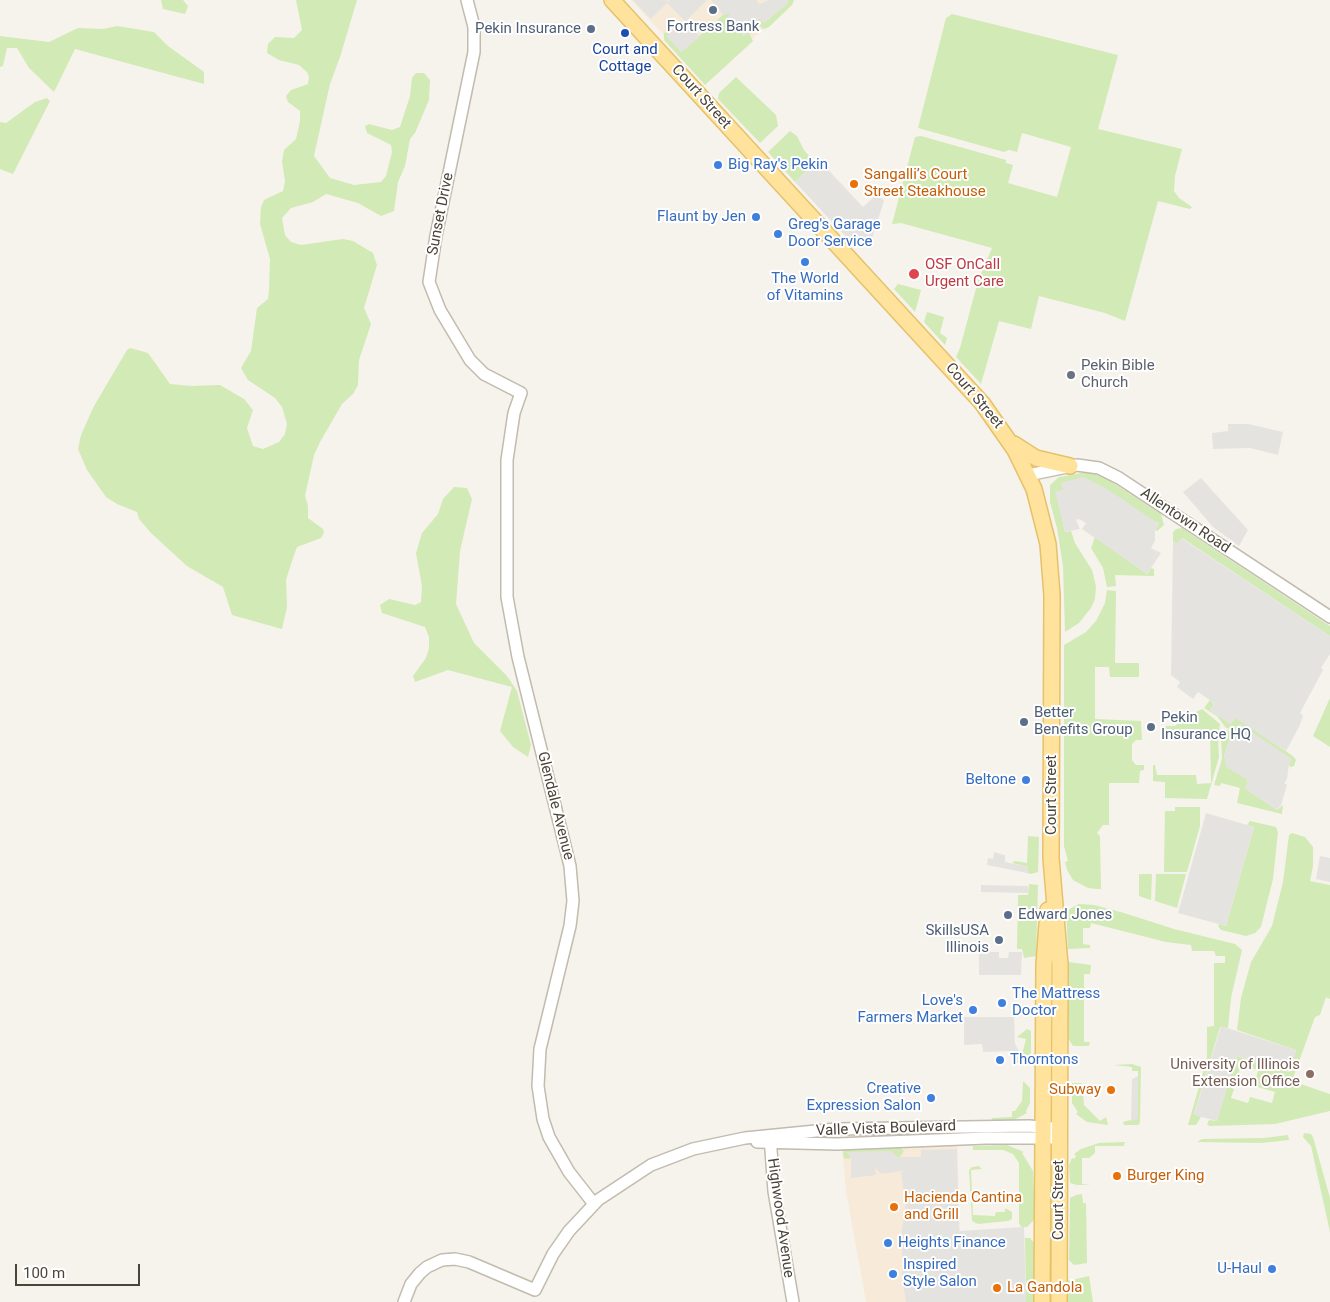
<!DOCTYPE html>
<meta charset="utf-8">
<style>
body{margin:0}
#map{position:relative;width:1330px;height:1302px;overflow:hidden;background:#f6f3ec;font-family:Roboto,sans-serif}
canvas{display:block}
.scale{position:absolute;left:15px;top:1264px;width:125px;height:22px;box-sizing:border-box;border:2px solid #4b4439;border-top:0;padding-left:6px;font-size:15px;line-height:18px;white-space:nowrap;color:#4b4439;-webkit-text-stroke:4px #fff;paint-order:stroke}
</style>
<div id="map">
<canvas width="1330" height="1302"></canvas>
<div class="scale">100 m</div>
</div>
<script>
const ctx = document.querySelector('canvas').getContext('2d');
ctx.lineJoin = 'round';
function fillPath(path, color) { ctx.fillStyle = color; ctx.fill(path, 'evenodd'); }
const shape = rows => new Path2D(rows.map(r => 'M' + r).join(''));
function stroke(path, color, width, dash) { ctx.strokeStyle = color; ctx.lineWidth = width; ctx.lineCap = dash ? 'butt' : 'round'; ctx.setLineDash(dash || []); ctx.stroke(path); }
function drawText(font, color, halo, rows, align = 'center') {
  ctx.font = font + ' Roboto,sans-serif'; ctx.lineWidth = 4; ctx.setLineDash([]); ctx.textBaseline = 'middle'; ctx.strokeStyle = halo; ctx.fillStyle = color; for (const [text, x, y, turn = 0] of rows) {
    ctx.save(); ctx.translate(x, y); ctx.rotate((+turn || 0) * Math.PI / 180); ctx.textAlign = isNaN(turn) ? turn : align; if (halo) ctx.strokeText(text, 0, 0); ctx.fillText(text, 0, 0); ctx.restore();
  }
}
const commercial = shape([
 [631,0,790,0,788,6,746,45,684,57],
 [957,1143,960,1230,976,1302,866,1302,846,1191,842,1148]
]);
const green = shape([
 [161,0,183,0,188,6,185,14,163,9],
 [296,0,357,0,340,57,330,84,314,156,330,178,354,185,381,182,386,176,392,152,391,145,367,133,365,126,369,124,392,130,400,127,410,96,412,78,416,73,424,73,430,80,429,100,415,133,410,139,405,166,398,182,394,211,381,216,358,203,326,194,313,202,291,208,282,218,285,235,291,242,301,245,343,239,353,241,373,253,377,265,364,308,371,324,359,360,358,385,353,394,342,404,320,442,314,455,305,496,308,506,308,518,323,529,324,533,321,538,297,547,293,558,286,580,287,607,282,629,232,615,223,587,187,566,151,533,139,519,137,512,117,504,106,497,87,470,78,449,81,435,94,406,127,350,130,348,148,353,170,384,191,386,220,385,244,399,253,410,247,428,253,446,263,449,279,442,285,434,287,424,282,407,275,398,248,380,241,368,251,351,257,308,268,299,269,290,270,259,260,224,261,207,264,200,283,191,285,181,282,161,284,150,296,139,300,121,300,111,288,102,286,96,291,90,308,84,309,77,307,72,299,65,279,60,267,53,268,44,275,37,294,38,302,30],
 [788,0,794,0,792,5,769,27,764,29,758,24,758,18,764,23,787,4],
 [730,12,731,14,727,18,744,36,748,31,753,41,705,85,664,40,664,34,667,30,671,30,667,36,681,52,724,14],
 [952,14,1118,55,1098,129,1182,149,1175,176,1174,191,1179,198,1192,207,1190,209,1158,201,1125,321,1105,313,1039,296,1031,329,999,321,981,384,956,357,960,348,978,281,992,248,901,223,892,224,915,137,921,136,1006,160,1006,163,1013,165,1008,183,1057,197,1071,147,1022,133,1017,152,1009,150,1004,152,918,128,946,18],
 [117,26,154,32,168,46,204,72,204,84,75,49,54,92,29,68,17,48,7,48,3,66,0,67,0,36,49,42,78,28,103,29],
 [736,77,776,115,778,126,760,143,718,99,719,93],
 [47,98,50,101,13,174,0,169,0,122,6,123,35,102],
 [790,131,797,136,804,150,815,163,795,182,768,152],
 [898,284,921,290,915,312,894,289],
 [927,312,944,317,940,333,947,338,945,345,924,322],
 [1087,472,1104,477,1161,514,1164,525,1157,531,1155,530,1159,523,1063,490,1056,492,1065,532,1071,531,1075,543,1092,570,1096,586,1095,599,1091,608,1079,623,1065,632,1063,566,1057,528,1050,502,1050,485,1059,477],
 [454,487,467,488,472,499,460,551,456,604,474,643,507,676,517,691,531,745,528,757,513,747,500,731,512,687,448,670,415,682,413,676,426,658,429,648,429,637,425,627,382,613,380,605,389,599,415,605,421,602,422,586,416,553,422,533,438,514,443,499],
 [1182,528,1330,626,1330,636,1182,538,1177,544,1173,541,1173,532,1176,529],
 [1095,537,1147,574,1151,568,1154,569,1154,576,1115,575,1116,586,1107,587,1103,568,1091,548],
 [1107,590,1116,591,1115,663,1139,663,1139,677,1110,677,1109,667,1095,667,1095,719,1141,721,1142,740,1136,740,1132,744,1132,760,1136,765,1144,765,1144,770,1140,771,1139,783,1109,783,1109,825,1103,825,1097,833,1100,836,1101,889,1097,889,1088,888,1073,880,1067,870,1065,862,1068,861,1064,846,1064,645,1086,632,1096,621,1105,603],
 [1330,698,1330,747,1313,736],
 [1210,700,1214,704,1210,710,1231,724,1235,717,1293,756,1296,760,1294,766,1290,767,1289,764,1291,759,1239,725,1236,730,1226,728,1217,716,1204,708],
 [1202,709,1220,724,1218,738,1219,757,1207,799,1165,798,1165,782,1153,781,1153,765,1155,765,1157,775,1196,775,1197,784,1211,783,1210,732,1164,730,1164,726,1175,726,1185,717,1185,712,1192,714],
 [1224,729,1232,732,1224,756,1242,776,1247,779,1248,784,1245,788,1277,810,1283,805,1282,814,1237,803,1240,788,1221,783,1220,786,1214,785,1222,759,1221,736],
 [1175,807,1200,807,1200,826,1187,872,1164,872,1165,811,1175,811],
 [1250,821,1276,827,1278,832,1273,879,1261,927,1255,933,1246,936,1221,930,1218,926,1219,924,1226,926,1254,827,1247,825],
 [1292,833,1305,837,1313,847,1313,866,1310,881,1330,885,1330,999,1326,997,1320,1015,1315,1017,1292,1081,1330,1094,1330,1111,1275,1124,1209,1126,1207,1124,1209,1120,1217,1121,1227,1086,1234,1089,1231,1098,1248,1103,1250,1097,1272,1103,1275,1092,1254,1086,1258,1070,1241,1065,1236,1080,1230,1078,1237,1056,1289,1072,1296,1050,1237,1030,1241,998,1251,962,1272,926,1283,882,1289,835],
 [1028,836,1039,837,1038,872,1031,874,1027,873,1028,867,1012,863,1015,861,1027,863],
 [1139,874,1152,874,1151,900,1139,896],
 [1156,874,1186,874,1177,908,1155,901],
 [1029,884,1038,885,1036,956,1024,958,1022,949,1017,949,1018,895,1028,895],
 [1079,904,1094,905,1124,913,1174,929,1235,944,1242,950,1231,998,1228,1028,1220,1027,1194,1114,1201,1117,1196,1125,1188,1125,1207,1059,1207,1027,1214,1026,1214,963,1225,963,1225,956,1216,956,1214,951,1192,951,1191,945,1166,942,1091,923,1090,928,1083,928,1083,944,1090,945,1090,948,1068,949,1066,911],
 [1068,962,1091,965,1090,974,1084,974,1084,1042,1090,1042,1089,1046,1073,1046,1068,1038],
 [1027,1029,1031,1031,1031,1053,1021,1065,1016,1062,1015,1051,1023,1051,1026,1039,1017,1037],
 [1132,1064,1141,1067,1140,1123,1138,1125,1124,1125,1123,1122,1138,1118,1138,1071,1132,1071,1132,1067,1113,1065],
 [1023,1081,1030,1088,1030,1103,1026,1111,1027,1113,1014,1120,992,1122,992,1118,1012,1117,1012,1111,1015,1111,1022,1101],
 [1072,1083,1082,1083,1084,1105,1100,1121,1106,1117,1108,1125,1087,1122,1076,1114,1078,1112,1072,1103],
 [1304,1133,1311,1134,1313,1137,1330,1198,1330,1232,1311,1146,1303,1137],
 [1288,1135,1289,1140,1261,1143,1197,1142,1202,1139,1264,1138],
 [1125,1142,1124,1146,1095,1146,1095,1153,1089,1158,1082,1158,1082,1184,1091,1185,1077,1185,1070,1183,1069,1165,1072,1158,1074,1159,1076,1156,1074,1154,1081,1149,1099,1143],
 [1007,1145,1024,1152,1022,1153,1033,1171,1035,1219,1027,1227,1021,1227,1019,1223,1019,1163,1013,1154,1003,1150,973,1150,973,1146],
 [899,1146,904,1151,900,1157,847,1152,851,1157,849,1159,844,1158,843,1154,844,1149],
 [979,1166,982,1169,971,1170,973,1215,995,1216,996,1212,1005,1212,1005,1208,1012,1212,1012,1219,1008,1221,978,1224,972,1221,969,1170,972,1167],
 [1082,1194,1083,1203,1086,1203,1087,1263,1074,1265,1069,1260,1070,1198,1076,1195],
 [1025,1238,1030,1238,1035,1244,1035,1302,1026,1302],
 [1089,1276,1093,1302,1068,1302,1067,1281]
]);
const parking = shape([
 [633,0,666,0,668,2,670,0,707,0,686,21,700,37,681,52,666,36,685,21,667,3,651,19],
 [711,0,758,0,757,2,760,4,769,0,788,0,787,4,764,23,758,19,758,23,744,36,727,18,731,13,723,15],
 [819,160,863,207,877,194,884,201,871,241,858,239,849,240,795,182],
 [1228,424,1248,424,1283,432,1278,455,1250,448,1213,449,1212,433,1228,431],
 [1083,477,1107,489,1159,524,1155,530,1155,541,1151,548,1161,553,1147,574,1082,529,1086,523,1079,519,1076,520,1080,529,1065,532,1055,492,1063,490,1061,483],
 [1201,478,1248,530,1239,546,1213,527,1183,492],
 [1181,538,1330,636,1330,654,1321,668,1323,670,1300,713,1303,716,1300,725,1286,751,1235,718,1231,724,1210,710,1214,703,1198,692,1193,699,1177,687,1180,682,1171,675,1173,541,1177,543],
 [1240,724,1292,759,1289,764,1287,779,1284,783,1287,785,1281,805,1277,810,1244,788,1248,784,1247,779,1226,767,1224,756,1232,732],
 [1206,813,1254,827,1226,926,1178,913],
 [994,852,1005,855,1005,862,1028,867,1027,873,987,865,988,858,993,859],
 [1320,856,1330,858,1330,882,1316,879],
 [981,885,1028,886,1028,893,981,892],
 [979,952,999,952,999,958,1008,958,1009,952,1022,952,1021,975,979,975],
 [964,1017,1014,1017,1015,1044,1019,1051,983,1052,982,1044,964,1045],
 [1221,1026,1296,1050,1290,1072,1237,1056,1217,1121,1194,1115],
 [1138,1076,1138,1119,1131,1121,1132,1079],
 [957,1149,959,1231,1024,1227,1026,1302,906,1302,902,1278,902,1229,906,1203,908,1202,908,1199,905,1200,901,1172,908,1170,881,1174,875,1167,876,1175,851,1178,851,1157,846,1152,891,1151,898,1157,921,1157,921,1150]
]);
const minor = shape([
 [467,0,474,27,474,52,436,236,429,282,440,310,470,360,484,374,521,393,514,413,507,460,507,597,518,657,570,866,573,901,570,926,540,1049,538,1086,543,1119,549,1137,569,1172,594,1204],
 [1028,475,1077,465,1099,468,1119,478,1330,617],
 [770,1136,774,1191,793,1302],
 [757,1142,837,1144,986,1138,1051,1138],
 [404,1302,411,1284,420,1273,427,1267,442,1260,455,1259,469,1262,535,1290,553,1254,569,1231,598,1200,651,1165,693,1149,745,1138,836,1129,1029,1126,1052,1128]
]);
const major = shape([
 [612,0,982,403,1015,450,1034,489,1048,544,1052,595,1051,858,1060,965,1059,1302],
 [1014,444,1036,458,1070,466],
 [1042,1302,1044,964,1048,910]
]);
const markers = [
 [713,10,5,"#5c6f8a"],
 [591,29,5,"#5c6f8a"],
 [625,33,5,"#1a4fb4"],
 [718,165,5,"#3f7fe0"],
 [854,184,5,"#e8710a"],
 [756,217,5,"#3f7fe0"],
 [778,234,5,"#3f7fe0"],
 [805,262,5,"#3f7fe0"],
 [914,274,6,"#e0444e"],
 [1071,375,5,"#6b7280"],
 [1024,722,5,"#5c6f8a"],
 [1151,727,5,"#5c6f8a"],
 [1026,780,5,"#3f7fe0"],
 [1008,915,5,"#5c6f8a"],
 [999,940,5,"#5c6f8a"],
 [1002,1003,5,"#3f7fe0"],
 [973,1010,5,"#3f7fe0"],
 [1000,1060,5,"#3f7fe0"],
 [1310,1074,5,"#8d6e63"],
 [1111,1090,5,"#e8710a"],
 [931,1098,5,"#3f7fe0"],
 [1117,1176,5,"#e8710a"],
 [894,1207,5,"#e8710a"],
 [888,1243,5,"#3f7fe0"],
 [1272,1269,5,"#3f7fe0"],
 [893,1274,5,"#3f7fe0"],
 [997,1288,5,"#e8710a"]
];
const serviceNames = [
 ["Fortress Bank",713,27,"center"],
 ["Pekin Insurance",581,29,"right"],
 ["Better",1034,713],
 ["Benefits Group",1034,730],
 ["Pekin",1161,718],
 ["Insurance HQ",1161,735],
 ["Edward Jones",1018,915],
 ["SkillsUSA",989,931,"right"],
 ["Illinois",989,948,"right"]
];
const transitNames = [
 ["Court and",625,50],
 ["Cottage",625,67]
];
const streetNames = [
 ["Court Street",701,97,48],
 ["Sunset Drive",441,214,-79],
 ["Court Street",974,396,50],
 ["Allentown Road",1185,521,34],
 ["Court Street",1052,795,-90],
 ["Glendale Avenue",555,806,76],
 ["Valle Vista Boulevard",886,1129,-2],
 ["Court Street",1059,1200,-90],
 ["Highwood Avenue",780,1218,82]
];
const shopNames = [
 ["Big Ray's Pekin",728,165],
 ["Flaunt by Jen",746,217,"right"],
 ["Greg's Garage",788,225],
 ["Door Service",788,242],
 ["The World",805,279,"center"],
 ["of Vitamins",805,296,"center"],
 ["Beltone",1016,780,"right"],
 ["The Mattress",1012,994],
 ["Doctor",1012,1011],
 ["Love's",963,1001,"right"],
 ["Farmers Market",963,1018,"right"],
 ["Thorntons",1010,1060],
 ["Creative",921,1089,"right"],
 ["Expression Salon",921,1106,"right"],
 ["Heights Finance",898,1243],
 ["Inspired",903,1265],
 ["Style Salon",903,1282],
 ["U-Haul",1262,1269,"right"]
];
const foodNames = [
 ["Sangalli’s Court",864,175],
 ["Street Steakhouse",864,192],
 ["Subway",1101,1090,"right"],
 ["Burger King",1127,1176],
 ["Hacienda Cantina",904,1198],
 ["and Grill",904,1215],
 ["La Gandola",1007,1288]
];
const healthNames = [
 ["OSF OnCall",925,265],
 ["Urgent Care",925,282]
];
const worshipNames = [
 ["Pekin Bible",1081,366],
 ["Church",1081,383]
];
const educationNames = [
 ["University of Illinois",1300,1065],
 ["Extension Office",1300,1082]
];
fillPath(commercial, '#f7ead8');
fillPath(green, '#d2eab5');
fillPath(parking, '#e5e3e0');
stroke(minor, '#c2bbae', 14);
stroke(major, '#e6c16a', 18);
stroke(minor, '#fff', 11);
stroke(major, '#ffe39c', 15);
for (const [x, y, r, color] of markers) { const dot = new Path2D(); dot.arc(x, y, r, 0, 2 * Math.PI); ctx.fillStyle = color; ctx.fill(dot); stroke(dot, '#fff', 2); }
drawText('15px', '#4e5e75', '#fff', serviceNames, 'left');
drawText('15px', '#164399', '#fff', transitNames);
drawText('15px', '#4b4439', '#fff', streetNames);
drawText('15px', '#366cbe', '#fff', shopNames, 'left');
drawText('15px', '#c56008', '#fff', foodNames, 'left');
drawText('15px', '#be3a42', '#fff', healthNames, 'left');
drawText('15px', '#5b616d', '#fff', worshipNames, 'left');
drawText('15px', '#785e54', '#fff', educationNames, 'right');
</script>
